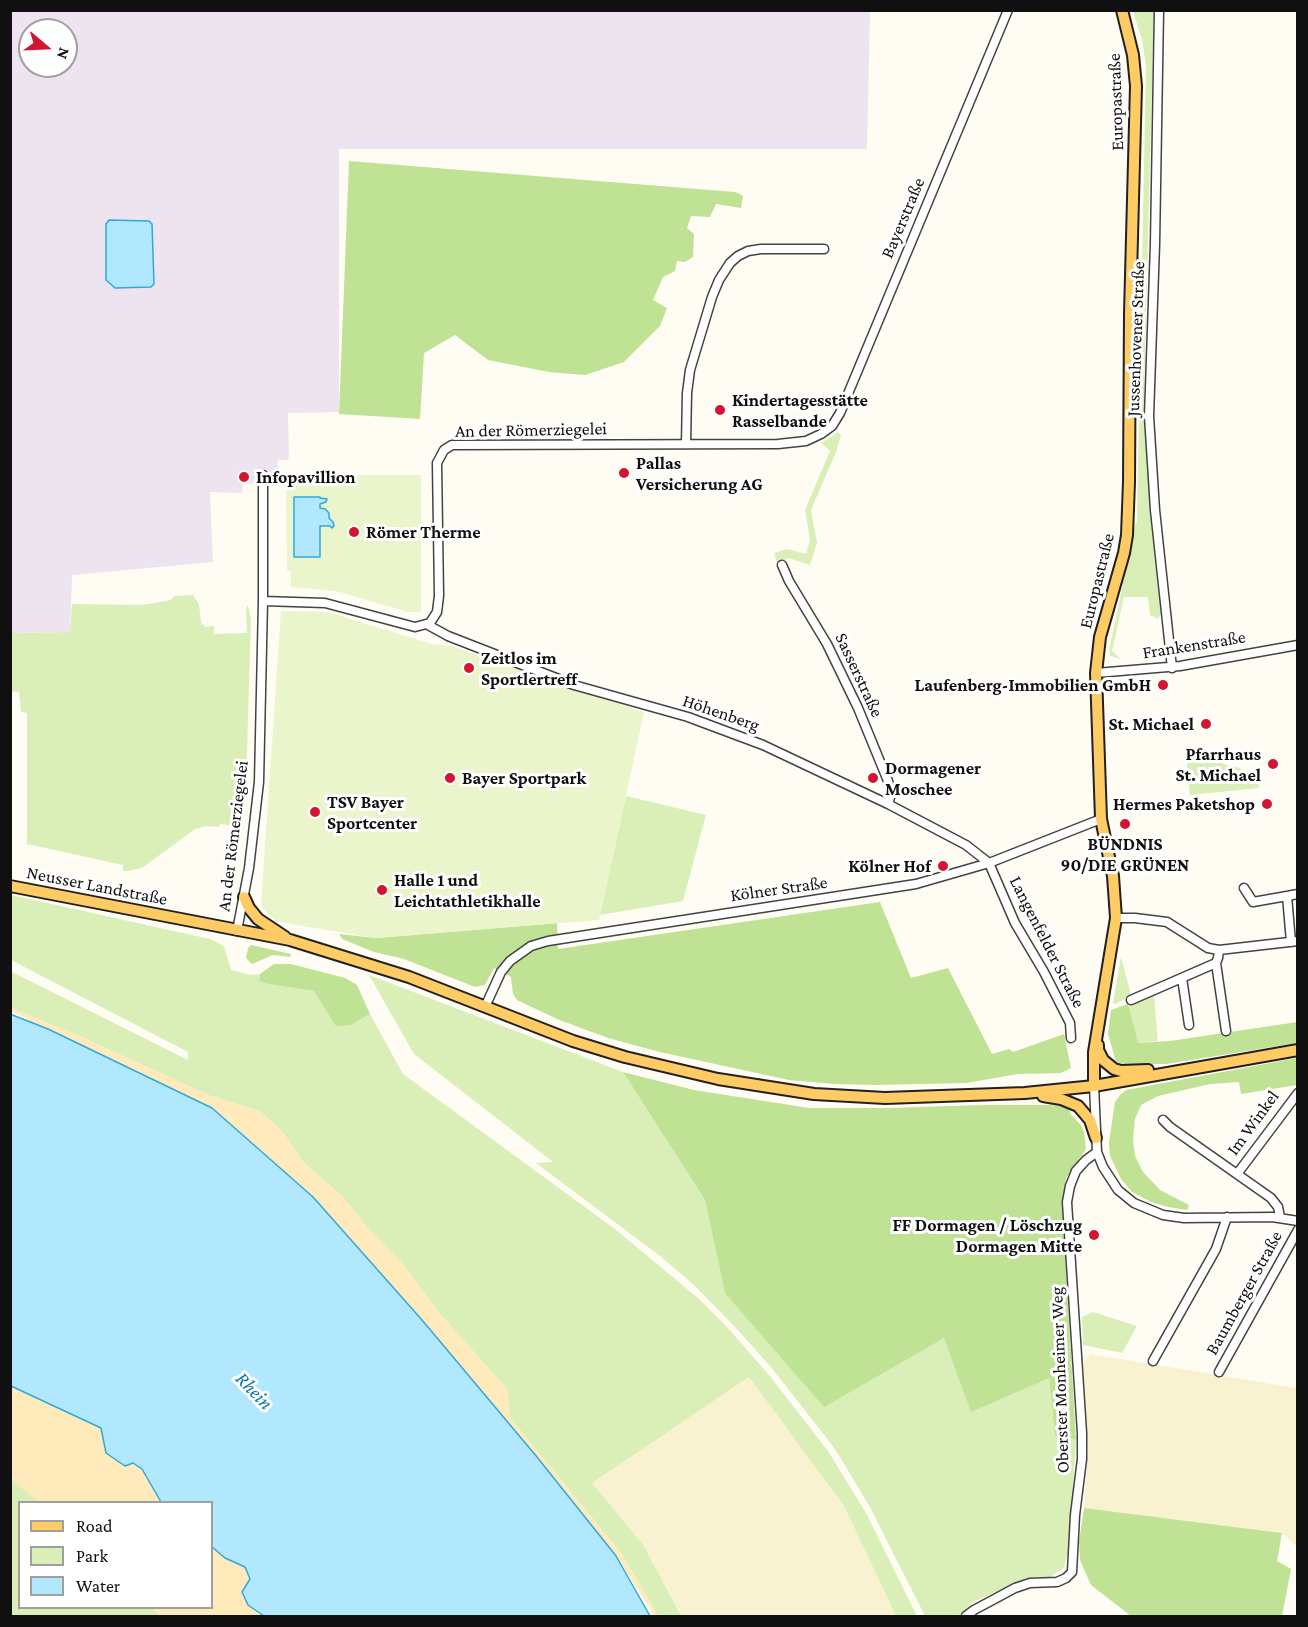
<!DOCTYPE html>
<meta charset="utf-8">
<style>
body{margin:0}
#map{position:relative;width:1308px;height:1627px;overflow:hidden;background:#fffcf4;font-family:"Crimson Pro",serif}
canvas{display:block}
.frame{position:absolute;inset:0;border:12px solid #101010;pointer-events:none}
.legend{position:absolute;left:18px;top:1501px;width:195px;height:108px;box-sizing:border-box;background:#fff;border:2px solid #9f9f9f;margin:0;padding:8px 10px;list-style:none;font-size:18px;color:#101010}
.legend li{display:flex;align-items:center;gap:12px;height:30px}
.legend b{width:30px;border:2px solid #9f9f9f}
.north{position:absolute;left:18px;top:18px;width:60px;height:60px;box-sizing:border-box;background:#fff;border:2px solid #9f9f9f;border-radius:50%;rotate:109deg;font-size:16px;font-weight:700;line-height:24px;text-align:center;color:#101010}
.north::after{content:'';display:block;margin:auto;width:21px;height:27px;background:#d21631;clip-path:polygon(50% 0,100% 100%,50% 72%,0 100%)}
</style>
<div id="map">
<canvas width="1308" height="1627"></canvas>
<div class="frame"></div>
<ul class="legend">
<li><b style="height:8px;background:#ffcb64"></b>Road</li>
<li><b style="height:16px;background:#daefb8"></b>Park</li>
<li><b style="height:16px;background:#b2e8fd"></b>Water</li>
</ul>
<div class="north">N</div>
</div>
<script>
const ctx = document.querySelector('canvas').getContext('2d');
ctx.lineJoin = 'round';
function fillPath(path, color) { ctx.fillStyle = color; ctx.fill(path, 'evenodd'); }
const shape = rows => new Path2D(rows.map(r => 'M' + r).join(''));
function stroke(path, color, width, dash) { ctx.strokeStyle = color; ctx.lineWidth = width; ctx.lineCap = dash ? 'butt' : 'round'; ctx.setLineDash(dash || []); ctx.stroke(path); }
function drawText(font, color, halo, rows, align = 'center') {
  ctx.font = font + ' "Crimson Pro",serif'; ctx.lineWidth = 6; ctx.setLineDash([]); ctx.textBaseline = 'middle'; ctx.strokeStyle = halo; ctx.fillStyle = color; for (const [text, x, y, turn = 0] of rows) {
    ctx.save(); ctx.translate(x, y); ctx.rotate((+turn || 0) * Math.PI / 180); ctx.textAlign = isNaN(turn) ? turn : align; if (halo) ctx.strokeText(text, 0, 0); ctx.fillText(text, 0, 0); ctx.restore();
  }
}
const industrial = shape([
 [10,11,870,11,867,149,339,149,339,412,288,413,289,457,287,460,279,460,277,463,279,469,275,475,263,475,262,483,243,484,242,493,210,492,213,562,72,575,70,632,11,633],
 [30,30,66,30,66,66,30,66]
]);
const farmland = shape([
 [1090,1354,1297,1388,1297,1547,1282,1533,1084,1508,1088,1452,1083,1363],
 [749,1377,844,1506,896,1616,681,1616,644,1546,591,1483]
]);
const green = shape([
 [1133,11,1154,11,1144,389,1155,561,1161,614,1158,619,1150,615,1148,597,1124,597,1112,651,1121,659,1110,656,1109,651,1135,525,1137,521,1146,65,1142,40],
 [838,432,841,435,836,452,811,510,817,543,810,565,789,558,786,559,785,564,778,565,774,553,787,549,806,554,810,540,805,510,830,451,821,443],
 [193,595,199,604,201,622,205,627,214,626,214,634,247,633,246,608,248,605,251,619,246,785,242,812,236,826,220,824,219,827,206,826,195,829,142,868,128,871,123,871,123,865,27,844,27,713,21,712,19,692,11,691,11,633,70,632,72,604,142,605,171,600,174,596],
 [1198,754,1202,758,1215,758,1226,765,1240,768,1243,776,1258,777,1259,788,1190,795,1187,765,1189,759],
 [626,796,706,815,683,901,600,915],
 [11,895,210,939,224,946,231,970,250,975,260,974,259,981,268,984,314,991,351,1025,370,1014,403,1074,615,1229,698,1298,726,1326,769,1375,828,1451,866,1513,917,1616,896,1616,844,1506,749,1377,592,1483,644,1546,681,1616,658,1616,621,1553,509,1417,507,1389,441,1315,402,1263,365,1225,344,1198,303,1162,281,1130,259,1111,208,1095,75,1034,11,1008,10,971,188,1060,188,1052,11,960],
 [1121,957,1131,995,1116,1004,1113,1003],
 [369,975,623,1072,705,1200,725,1293,944,1338,1049,1378,1055,1436,1076,1440,1069,1547,1064,1568,1050,1577,1027,1578,973,1602,958,1616,925,1616,871,1509,843,1462,832,1445,770,1366,736,1328,693,1284,660,1256,536,1163,553,1162,414,1054],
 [1154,996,1158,1041,1137,1043,1128,1004],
 [1093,1312,1137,1326,1122,1353,1083,1345,1082,1317],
 [10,1459,55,1502,20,1502,20,1608,164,1608,174,1616,11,1616]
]);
const forest = shape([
 [349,161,735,192,743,196,741,208,716,204,710,217,691,216,687,228,694,234,693,257,685,262,677,261,675,271,663,277,653,300,667,308,660,326,624,362,585,375,549,372,488,360,455,335,424,353,420,419,339,414],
 [880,902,911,978,948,968,992,1054,1009,1049,1013,1052,1064,1034,1071,1068,1061,1073,1018,1074,966,1083,874,1085,835,1084,789,1080,660,1052,608,1038,557,1019,517,1000,513,994,511,977,494,968,485,985,475,987,404,959,374,952,342,939,339,934,376,938,557,923,558,949],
 [251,945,291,954,290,957,273,955,252,964,246,958,248,948],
 [274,964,291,964,345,978,357,985,370,1014,351,1025,336,1026,314,991,268,984,259,981,260,974],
 [1128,1004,1138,1043,1170,1041,1297,1022,1297,1043,1166,1064,1126,1064,1116,1062,1108,1034,1111,1010],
 [1297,1058,1297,1085,1241,1094,1239,1082,1210,1084,1158,1096,1141,1105,1135,1119,1133,1139,1135,1156,1143,1172,1160,1190,1189,1205,1187,1210,1168,1207,1151,1202,1132,1192,1121,1179,1110,1156,1109,1142,1115,1102,1120,1095,1126,1090],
 [623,1072,694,1090,809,1108,888,1108,982,1105,1050,1105,1063,1106,1069,1109,1071,1115,1081,1125,1084,1132,1086,1149,1066,1178,1062,1204,1076,1440,1055,1436,1049,1378,971,1412,944,1338,824,1407,725,1293,705,1200],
 [1084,1508,1282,1533,1277,1561,1291,1569,1282,1616,1131,1616,1091,1585,1080,1560,1079,1542]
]);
const sand = shape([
 [11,1008,75,1034,208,1095,259,1111,281,1130,303,1162,344,1198,365,1225,402,1263,441,1315,507,1389,510,1417,621,1553,658,1616,655,1616,616,1556,537,1457,422,1320,313,1197,212,1108,27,1021,28,1019,11,1011],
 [10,1386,101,1428,106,1453,132,1463,142,1469,161,1502,39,1502,11,1480],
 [212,1547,225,1558,245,1567,250,1579,242,1592,248,1605,264,1616,160,1616,152,1608,212,1608]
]);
const pitch = shape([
 [286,475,421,475,421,612,408,612,336,591,291,587,291,571,287,570],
 [281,611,328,612,431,644,452,646,644,712,599,920,376,938,278,922,268,914,261,906]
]);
const water = shape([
 [109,220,149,221,152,224,154,284,151,287,115,288,106,280,106,224,109,220],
 [294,497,320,497,320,498,327,499,326,502,320,504,320,508,325,509,329,513,329,518,333,522,334,526,332,528,330,526,320,526,320,557,294,557,294,497],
 [10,1014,48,1029,212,1108,313,1197,422,1320,537,1457,616,1556,650,1616,264,1616,248,1605,242,1592,250,1579,245,1567,225,1558,212,1547,212,1502,161,1502,142,1469,133,1463,125,1466,106,1453,101,1428,11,1386,10,1014]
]);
const minor = shape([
 [1159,10,1155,244,1149,416,1155,510,1172,668],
 [686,444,687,393,690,370,712,297,719,280,730,263,738,256,748,251,761,249,824,249],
 [782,565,789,581,827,644,858,708,888,781,891,794,888,804],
 [263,601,325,603,415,627,430,623,437,612,439,596,437,463,444,450,452,445,778,444,806,441,821,434,832,426,840,413,1008,10],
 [428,625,448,636,574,685,688,717,763,745,888,804,966,845,989,863,1015,923,1044,972,1070,1023,1071,1038],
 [1096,673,1180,666,1298,645],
 [1244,888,1253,902,1287,896],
 [1116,918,1135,918,1167,922,1208,948,1219,950,1298,941],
 [237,931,249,868,259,782,263,601,263,475],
 [1291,942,1287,896,1298,894],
 [1216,963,1226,1031],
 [1182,978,1189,1025],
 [1131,1000,1216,963,1218,958,1219,950],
 [485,1007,501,972,510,961,531,946,548,941,916,884,989,863,1101,819],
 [1094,1086,1097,1152,1103,1167,1118,1190,1134,1203,1163,1215,1184,1218,1272,1217,1298,1221],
 [1163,1120,1170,1127,1271,1198,1278,1207,1280,1217],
 [1237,1174,1298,1093],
 [1153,1361,1216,1249,1227,1217],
 [1219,1372,1298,1230],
 [966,1616,974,1610,1015,1588,1030,1583,1057,1582,1066,1578,1072,1572,1075,1515,1082,1459,1082,1433,1067,1202,1070,1186,1076,1171,1086,1160,1097,1152]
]);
const major = shape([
 [10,886,290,940,409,977,573,1041,625,1057,718,1079,814,1094,885,1098,1025,1093,1094,1086,1298,1050],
 [244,897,249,908,258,919,285,937],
 [1098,1045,1098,1050,1103,1060,1114,1069,1121,1071,1148,1070],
 [1094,1086,1094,1052,1116,918,1113,876,1101,819,1096,673,1100,637,1124,553,1127,535,1129,482,1130,313,1136,86,1133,55,1122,10],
 [1043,1096,1061,1099,1078,1106,1090,1120,1096,1138]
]);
const markers = [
 [720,410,6,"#d21631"],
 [624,473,6,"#d21631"],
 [244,477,6,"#d21631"],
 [354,532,6,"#d21631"],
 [469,668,6,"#d21631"],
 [1163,685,6,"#d21631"],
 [1206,724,6,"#d21631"],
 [1273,764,6,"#d21631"],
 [450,778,6,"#d21631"],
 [873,778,6,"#d21631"],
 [1267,804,6,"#d21631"],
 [315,812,6,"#d21631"],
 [1125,824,6,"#d21631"],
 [943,866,6,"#d21631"],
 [382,890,6,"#d21631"],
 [1094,1235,6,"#d21631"]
];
const streetNames = [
 ["Europastraße",1116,102,-92],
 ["Bayerstraße",903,218,-67],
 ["Jussenhovener Straße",1136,339,-88],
 ["An der Römerziegelei",531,430,-1],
 ["Europastraße",1097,581,-76],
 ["Frankenstraße",1194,645,-9],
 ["Sasserstraße",859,675,65],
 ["Höhenberg",721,713,19],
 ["An der Römerziegelei",233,836,-83],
 ["Neusser Landstraße",97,886,11],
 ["Kölner Straße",779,889,-8],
 ["Langenfelder Straße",1047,942,63],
 ["Im Winkel",1253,1123,-54],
 ["Baumberger Straße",1244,1293,-61],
 ["Oberster Monheimer Weg",1060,1380,-92]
];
const poiNames = [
 ["Kindertagesstätte",732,400],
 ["Rasselbande",732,421],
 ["Pallas",636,463],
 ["Versicherung AG",636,484],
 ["Infopavillion",256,477],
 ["Römer Therme",366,532],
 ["Zeitlos im",481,658],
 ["Sportlertreff",481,679],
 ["Laufenberg-Immobilien GmbH",1151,685,"right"],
 ["St. Michael",1194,724,"right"],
 ["Pfarrhaus",1261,754,"right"],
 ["St. Michael",1261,775,"right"],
 ["Dormagener",885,768],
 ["Moschee",885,789],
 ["Bayer Sportpark",462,778],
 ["TSV Bayer",327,802],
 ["Sportcenter",327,823],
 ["Hermes Paketshop",1255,804,"right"],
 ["BÜNDNIS",1125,844,"center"],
 ["90/DIE GRÜNEN",1125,865,"center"],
 ["Kölner Hof",931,866,"right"],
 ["Halle 1 und",394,880],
 ["Leichtathletikhalle",394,901],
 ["FF Dormagen / Löschzug",1082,1225,"right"],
 ["Dormagen Mitte",1082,1246,"right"]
];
const waterNames = [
 ["Rhein",254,1391,46]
];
fillPath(industrial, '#ede4ef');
fillPath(farmland, '#f9f2d0');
fillPath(green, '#daefb8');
fillPath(forest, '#bfe295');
fillPath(sand, '#ffeabc');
fillPath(pitch, '#eaf5cb');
fillPath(water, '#b2e8fd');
stroke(water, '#30a8dd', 1.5);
stroke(minor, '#434343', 11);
stroke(major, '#212121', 14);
stroke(minor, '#fff', 8);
stroke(major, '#ffcb64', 10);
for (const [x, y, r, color] of markers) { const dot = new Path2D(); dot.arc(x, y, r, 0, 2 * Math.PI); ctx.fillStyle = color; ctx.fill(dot); stroke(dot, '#fff', 2); }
drawText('18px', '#101010', '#fff', streetNames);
drawText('bold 18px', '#101010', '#fff', poiNames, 'left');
drawText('italic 20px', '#0978b3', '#fff', waterNames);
</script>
